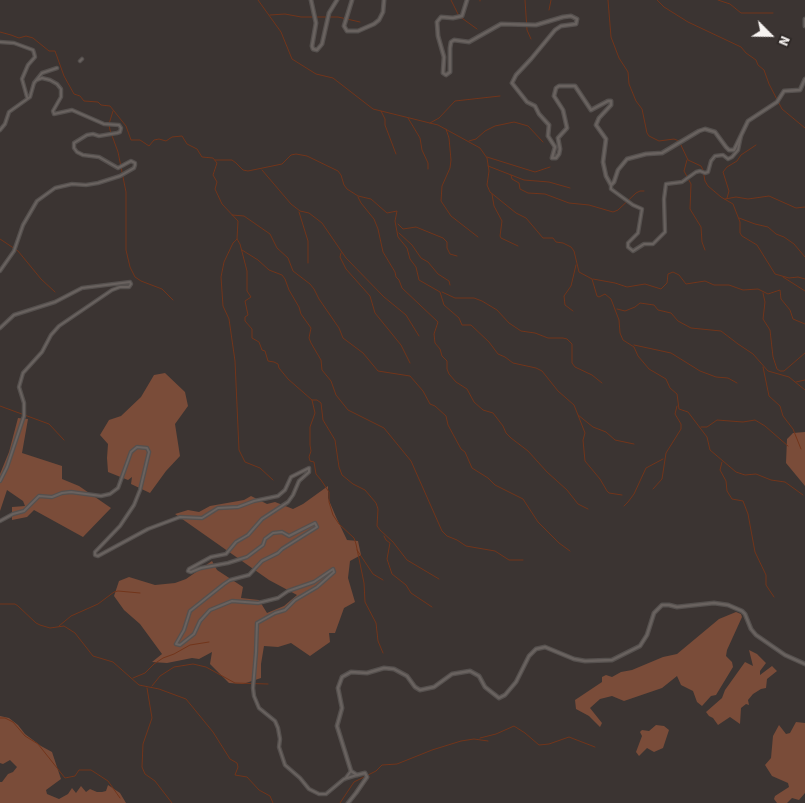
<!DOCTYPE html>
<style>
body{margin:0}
#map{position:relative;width:805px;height:803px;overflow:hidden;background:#3b3432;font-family:"Source Sans 3",sans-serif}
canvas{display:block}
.north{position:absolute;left:745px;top:10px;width:50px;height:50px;-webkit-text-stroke:4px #302a28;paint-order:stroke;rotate:113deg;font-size:14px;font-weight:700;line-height:20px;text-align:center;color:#f7f3f1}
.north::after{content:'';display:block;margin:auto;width:18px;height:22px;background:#f7f3f1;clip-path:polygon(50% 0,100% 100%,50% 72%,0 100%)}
</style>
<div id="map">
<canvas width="805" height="803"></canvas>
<div class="north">N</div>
</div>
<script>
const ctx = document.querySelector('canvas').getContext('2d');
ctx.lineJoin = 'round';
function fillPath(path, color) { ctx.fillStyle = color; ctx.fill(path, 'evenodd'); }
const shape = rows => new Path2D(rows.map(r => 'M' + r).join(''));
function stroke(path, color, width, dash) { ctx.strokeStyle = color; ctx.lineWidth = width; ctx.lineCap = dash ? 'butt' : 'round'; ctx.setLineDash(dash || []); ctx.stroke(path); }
const green = shape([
 [165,373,185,392,188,406,175,424,180,456,166,471,150,493,131,484,132,477,128,480,108,472,107,458,108,444,100,435,109,420,121,416,141,397,154,375],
 [18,418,28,419,22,453,62,466,62,479,79,486,111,508,83,537,34,510,27,517,12,520,12,507,25,506,23,501,7,490,0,511,0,474,9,452],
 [805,432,805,486,786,463,787,439,793,433],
 [328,486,328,498,336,517,347,540,358,541,361,555,350,561,348,578,355,602,344,608,335,633,329,633,330,642,310,656,291,643,278,647,264,646,261,664,261,678,243,684,229,683,210,664,212,652,199,659,192,658,167,663,152,662,162,654,140,624,124,610,114,596,119,581,129,577,155,585,175,583,186,579,212,561,217,570,243,587,241,598,259,600,267,613,284,606,297,595,269,580,175,514,188,510,199,512,210,506,244,500,251,496,267,504,275,502,293,509,303,504],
 [736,612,741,614,742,617,727,650,726,656,732,662,733,667,716,695,711,696,702,706,697,702,693,691,681,685,677,676,662,688,624,701,612,696,600,699,590,708,602,723,600,727,589,716,576,709,575,700,602,682,602,677,606,675,612,677,621,672,632,670,663,657,677,654,719,619],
 [749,650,757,654,766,663,760,671,760,675,772,666,777,671,767,679,766,688,761,689,753,694,748,700,749,705,746,704,741,708,740,724,730,717,718,725,713,718,709,716,706,712,722,698,725,690,745,662,753,666],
 [0,716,9,718,18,725,25,734,41,746,52,752,61,779,46,790,47,794,59,799,68,794,72,788,76,793,81,786,86,792,90,789,97,792,102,792,106,791,108,785,120,793,126,803,0,803,0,782,2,782,8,774,13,772,17,767,10,760,3,764,0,763],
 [796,722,805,723,805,793,799,800,792,798,787,803,777,803,774,799,775,796,789,787,788,783,772,776,765,765,771,758,773,736,779,725,786,734,790,733],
 [656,725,664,726,669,730,663,748,654,752,647,748,639,756,636,752,642,736,640,732,642,730,649,731]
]);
const stream = shape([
 [258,0,281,32,292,59,316,74,333,78,373,109,438,125,480,148,487,158,489,171,487,185,490,192,516,213,526,218,543,238,553,238,556,242,563,243,571,247,574,251,579,272,592,279,597,296,599,297,605,294,611,299,619,320,620,333,623,340,634,347,638,356,649,369,666,379,670,388,677,394,679,409,688,412,707,437,710,450,736,472,745,475,756,474,771,480,785,482,803,495],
 [451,0,459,16,477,29],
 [525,0,527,30,531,39],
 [608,0,611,37,619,58,628,72,629,84,636,101,642,109,647,133,649,136,659,141,674,139,679,141,688,160,701,166,703,170,705,181,708,186,721,197,733,204,740,222,740,233,742,236,757,245,775,274,789,278,798,277,805,279],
 [657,0,664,7,688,22,741,47,746,53,756,60,758,65,764,70,769,84,782,109,805,128],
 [718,0,730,4,741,13,773,13],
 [480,1,480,0],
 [549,10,551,0],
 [270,15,285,14,301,17,338,17,360,22],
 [0,32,11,35,19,38,26,36,33,38,49,51,55,51,64,76,74,94,80,96,84,101,98,102,101,105,110,106,126,126,131,140,140,140,149,146,154,140,159,139,166,141,172,137,182,136,187,144,197,149,202,157,213,158,217,163,213,175,217,182,215,189,222,204,238,221,237,239,240,244,247,271,247,291,251,297,245,301,248,315,245,317,245,321,252,329,252,338,259,342,262,350,265,351,268,361,274,362,278,364,279,368,288,379,312,400,315,413,310,427,310,445,311,451,309,457,310,461,314,462,316,474,321,480,329,492,329,502,333,515,339,524,354,538,356,544,364,583,365,602,376,623,378,641,383,653],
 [113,111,109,124,110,130,118,152,126,192,126,250,130,267,135,277,141,281,162,289,173,300],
 [381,111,385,119,385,125,396,154],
 [408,118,420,138,422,150,428,163,428,169],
 [430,123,439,118,455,101,500,96],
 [446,129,449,138,451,160,450,168,442,186,441,201,451,216,478,237],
 [469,141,476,139,485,131,495,126,514,122,528,126,543,142],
 [487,157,535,172,550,167],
 [215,160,232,160,236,163,243,170,248,171,282,164,291,155,296,154,307,156,338,171,341,175,344,185,347,189,358,196,371,199,387,213,397,211,395,221,398,237,407,248,410,259,416,267,419,280,440,292,444,305,459,318,462,325,471,325,489,342,498,354,505,357,513,363,536,368,542,371,558,391,574,405,578,415,593,427,606,432,615,440,634,444],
 [687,160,684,171,691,184,690,209,701,227,702,242,705,250],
 [488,166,524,180,549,182,570,188],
 [262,170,291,204,300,211,309,213,322,223,346,258,384,297,406,315,419,336],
 [511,175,512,179,519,183,520,189,528,193,545,194,569,203,589,205,613,212,618,210,636,193,640,191,644,191],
 [492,194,494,206,502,221,500,236,501,238,518,246],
 [358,197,361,203,374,219,378,229,383,252,395,272,396,277,399,280,402,288,438,322,434,334,435,343,440,349,442,356,447,361,447,369,449,374,456,382,467,389,474,402,483,410,493,413,503,426,506,433,511,438,528,451,547,472,567,490,578,504,588,509],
 [727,198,729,191,723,172,727,167,737,161,741,155,756,145],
 [725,199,736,197,748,199,769,196,796,208,805,207],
 [299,212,308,241,308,263],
 [232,215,244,216,270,234,277,248,288,258,293,271,310,284,314,289,319,299,339,328,343,338,363,353,378,371,410,376,423,391,430,404,435,406,446,416,448,425,461,449,465,452,472,468,488,478,495,485,523,499,538,522,559,543,570,551],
 [739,218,755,224,768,227,776,234,784,237,794,244,805,257],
 [398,224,403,229,416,227,443,238,447,242,447,248,450,254,457,256],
 [399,233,412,245,421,258,428,262,438,274,449,281,450,285],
 [0,239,18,251,41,279,55,292],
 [237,239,233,243,224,262,221,277,223,306,229,319,235,361,239,450,245,462,260,468,273,480],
 [242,250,258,260,269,270,282,275,285,279,289,290,299,307,301,314,311,328,309,338,311,343,321,360,322,370,331,381,336,395,348,410,384,428,411,461,442,531,447,536,457,540,466,546,495,551,509,560,523,560],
 [341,253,340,257,346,269,370,296,375,313,401,345,410,363],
 [783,277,805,291],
 [593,279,615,283,627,287,645,284,661,289,667,283,668,274,673,272,679,275,686,284,705,281,714,285,729,285,743,290,758,289,768,294,780,290,781,299,790,310,793,319,805,324],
 [442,292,455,298,474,298,482,301,497,310,509,323,521,331,535,333,548,338,563,338,567,339,572,344,572,363,575,367,592,375,602,383],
 [763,293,765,302,763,319,770,330,773,357,777,369,780,371,784,371,805,353],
 [617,309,625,311,635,307,640,303,654,305,658,310,671,313,678,321,691,328,721,331,738,344,753,354,768,371,789,377,805,390],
 [573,311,565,305,564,296,571,286,576,265],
 [634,345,671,353,700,371,716,377,728,378,737,383],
 [763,367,769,396,780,406,783,416,793,429,801,449],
 [796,382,805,380],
 [312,400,317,400,321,403,323,420,335,440,339,467,342,475,353,484,365,490,376,503,378,509,377,526,380,530,393,542,407,560,439,579],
 [0,406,49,424,64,440],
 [578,415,585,433,583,440,585,461,600,479,607,491,609,493,622,495],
 [701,427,707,427,717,420,743,422,755,420,765,426,788,446],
 [722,462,720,470,726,481,727,491,732,499,743,501,748,514,755,552,766,575,766,585,774,597],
 [653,489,662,479,666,453,681,429,681,424,675,414,677,406],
 [624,506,628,502,634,494,646,468,663,459],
 [384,536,386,540,390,543,387,559,392,574,406,585,411,593,432,607],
 [357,550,373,574,383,580],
 [0,604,15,604,18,606,36,623,40,625,50,628,64,626,75,633,93,656,113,662,139,685,159,689,186,699,213,732,230,759,237,763,238,767,235,775,247,777,259,790,270,796,273,803],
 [59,626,71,616,98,604,114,592,118,591,140,593],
 [133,678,145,673,154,664,163,658,174,654,190,645,209,642],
 [152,686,160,676,174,667,193,664,206,667,235,683,268,684],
 [147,688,152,718,143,744,142,767,145,774,155,781,172,803],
 [0,718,5,718,13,722,25,736,38,744,65,778,75,776,79,770,91,770,108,781,120,798],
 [480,738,496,734,514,726,525,733,539,745,549,744,569,737,595,747],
 [340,803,354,782,376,771,382,765,397,764,432,750,461,741,474,739,488,741]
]);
const minor = shape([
 [0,42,14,43,33,50,34,53,35,57,28,65,22,79,27,97],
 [80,61,82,59],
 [0,130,5,124,9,112,30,97,34,83,42,73,57,68],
 [611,185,611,189,633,205,642,209,638,233,628,243,628,247,633,251,644,244,653,244,665,232,664,199,666,184,682,182,696,172,700,171,705,173,708,172,711,161,715,156,723,155,728,159,732,157,738,150,741,136],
 [0,271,14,251,23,225,37,201,55,188,72,184,86,185,98,183,120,176,134,168,135,165,135,163,131,161,118,168,99,157,83,155,77,152,74,148,74,143,87,135,93,134,99,136,117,133,120,132,121,128,119,125,104,124,72,110,54,114,53,111,61,97,61,89,57,84,50,80,42,78,37,80],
 [0,328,14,315,55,302,82,288,130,282,131,284,129,287,120,287,112,290,59,326,51,335,42,352,23,373,19,387,24,403,24,416,7,467,0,481],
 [0,521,13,514,24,511,39,496,52,497,62,493,71,492,101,496,110,494,118,488,131,452,137,447,147,448,149,452,140,490,134,505,120,526,95,552,95,555,98,556,148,529,180,517,202,518,218,508,238,507,254,501,278,496,285,490,291,477,309,468,309,472,299,481,293,495,288,502,262,519,248,535,236,542,226,554,211,557,189,569,188,571,191,572,201,568,228,563,247,557,263,545,265,539,273,533,282,532,289,536,315,523,317,527,282,549,278,553,262,561,249,575,230,580,224,584,190,611,184,630,176,644,180,645,194,634,200,621,210,610,232,601,258,603,278,598,288,591,314,582,333,569,334,572,317,587,295,600,285,610,275,613,257,623,256,652,253,688,254,696,259,708,275,721,278,728,280,739,279,747,285,765,300,778,309,789,319,794,326,794,344,779,357,775],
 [345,779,351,771]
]);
const tertiary = shape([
 [311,0,316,23,312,46,313,49,317,50,322,44,329,13,337,0],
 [352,0,344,26,347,31,358,31,374,24,379,20,383,12,384,0],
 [467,0,462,16,453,18,441,17,437,22,438,36,444,57,443,73,446,75,450,72,450,48,451,42,454,40,469,42,501,24,536,25,563,17,571,16,577,19,576,24,561,26,555,30,531,59,516,75,512,83,527,102,535,106,539,114,549,125,548,136,555,147,552,158,556,158,559,154,560,149,558,138,567,128,563,110,554,96,556,88,559,86,575,86,591,110,608,101,611,101,611,105,599,118,596,125,606,139,603,162,606,176,611,185,614,182,618,170,627,159,646,154,662,153,699,131,705,129,715,132,726,147,729,150,734,150,748,121,777,102,784,91,800,90,805,79],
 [805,19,805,26],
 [348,803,356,793,367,777,365,773,357,775,351,771,337,726,342,708,338,688,342,677,351,672,367,673,384,668,394,669,407,676,415,687,420,690,434,687,452,674,470,671,479,676,485,687,499,698,505,695,516,682,529,656,536,649,545,647,574,659,585,661,612,660,640,646,647,635,654,613,662,605,669,605,677,607,714,603,728,605,742,611,745,614,751,629,756,635,785,655,805,664]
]);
fillPath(green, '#7a4c39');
stroke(stream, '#72351b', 1);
stroke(minor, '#55504e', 4.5);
stroke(tertiary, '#55504e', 5);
stroke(minor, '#69625f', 2);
stroke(tertiary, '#69625f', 2.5);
</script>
